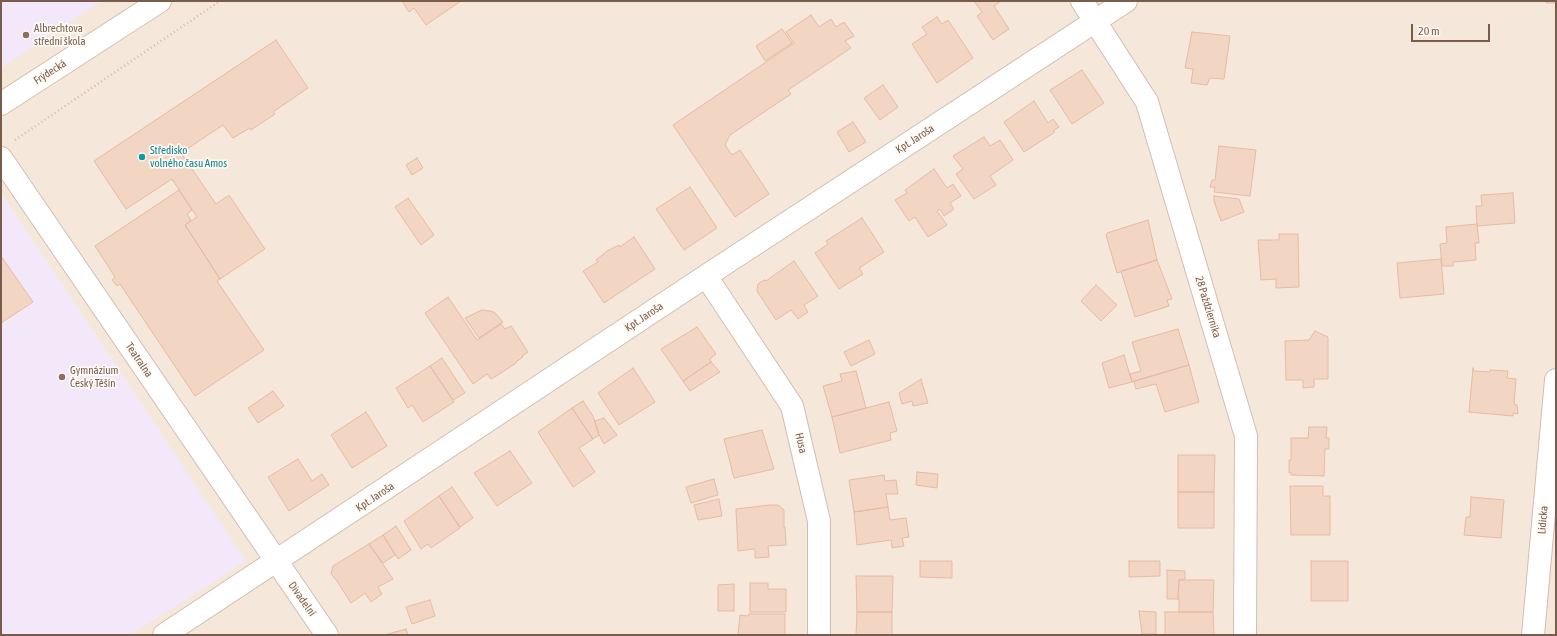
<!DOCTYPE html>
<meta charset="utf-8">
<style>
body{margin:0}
#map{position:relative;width:1557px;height:636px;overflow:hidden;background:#fdf6ec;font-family:"Asap Condensed",sans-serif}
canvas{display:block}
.frame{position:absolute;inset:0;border:2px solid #7a5c4d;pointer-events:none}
.scale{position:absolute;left:1411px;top:24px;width:79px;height:18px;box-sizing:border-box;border:2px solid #7a5c4d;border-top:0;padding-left:5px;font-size:12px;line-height:14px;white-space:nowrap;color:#7a5c4d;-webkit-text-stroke:3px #fffaf3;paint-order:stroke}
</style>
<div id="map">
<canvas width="1557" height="636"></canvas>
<div class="frame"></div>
<div class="scale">20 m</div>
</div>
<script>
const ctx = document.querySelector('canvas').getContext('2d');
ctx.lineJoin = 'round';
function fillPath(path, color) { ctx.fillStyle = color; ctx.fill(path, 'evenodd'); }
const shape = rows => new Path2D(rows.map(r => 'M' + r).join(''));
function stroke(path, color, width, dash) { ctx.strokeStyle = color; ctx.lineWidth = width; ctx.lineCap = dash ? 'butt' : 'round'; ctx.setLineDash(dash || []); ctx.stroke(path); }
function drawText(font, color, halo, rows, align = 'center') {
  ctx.font = font + ' "Asap Condensed",sans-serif'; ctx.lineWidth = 3.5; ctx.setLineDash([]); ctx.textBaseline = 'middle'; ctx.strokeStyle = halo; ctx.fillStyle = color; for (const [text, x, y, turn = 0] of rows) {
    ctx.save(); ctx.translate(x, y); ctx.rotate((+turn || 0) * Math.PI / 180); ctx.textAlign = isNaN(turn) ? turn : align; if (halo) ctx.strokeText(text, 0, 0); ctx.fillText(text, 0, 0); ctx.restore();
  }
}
const residential = shape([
 [1,1,1556,1,1556,635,1,635]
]);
const education = shape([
 [1,1,102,1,1,68],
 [1,193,246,561,130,635,1,635]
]);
const building = shape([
 [402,1,461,1,426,25,414,8,409,12,402,1],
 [974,1,1001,1,994,6,1009,29,993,40,977,16,982,12,974,1],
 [1546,1,1556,1,1556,3,1546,3,1546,1],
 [811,15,819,27,831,19,836,27,844,22,854,36,845,41,851,48,788,90,791,94,730,135,725,145,732,155,740,150,769,194,735,217,673,125,794,43,786,32,811,15],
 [937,17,942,24,948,20,973,58,937,83,912,44,927,34,922,27,937,17],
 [782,29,792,43,765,61,756,46,782,29],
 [1192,32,1230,36,1224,79,1210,78,1207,85,1191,83,1193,69,1185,68,1192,32],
 [276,40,308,88,273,112,275,114,251,130,250,128,233,138,223,125,181,153,216,204,229,195,265,249,220,279,185,225,197,217,172,179,126,209,94,161,276,40],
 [1082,70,1104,103,1072,124,1050,90,1082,70],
 [883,85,898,107,880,120,864,98,883,85],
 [1034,101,1048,123,1053,119,1059,127,1053,131,1055,132,1024,152,1004,122,1034,101],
 [853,122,866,142,849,152,837,132,853,122],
 [984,137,990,146,1000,140,1013,160,990,176,996,185,974,199,956,174,963,169,953,156,984,137],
 [1219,146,1256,150,1250,196,1214,192,1215,187,1210,187,1212,180,1215,180,1219,146],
 [417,158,423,168,412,175,406,165,417,158],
 [934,169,947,188,953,184,961,196,950,203,954,209,944,216,940,209,937,211,947,225,928,237,915,217,909,221,895,200,907,193,905,190,934,169],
 [690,187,717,228,684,250,656,209,690,187],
 [179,190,192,210,187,214,191,220,185,225,220,279,217,281,264,350,195,396,120,284,117,286,112,280,115,277,95,246,179,190],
 [1513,193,1515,223,1477,226,1476,206,1482,206,1481,195,1513,193],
 [1214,196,1239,199,1244,212,1221,221,1214,201,1214,196],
 [408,198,434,235,421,245,395,207,408,198],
 [862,218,884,252,859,268,863,274,839,289,815,253,828,244,826,241,862,218],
 [1148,220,1157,260,1117,273,1106,235,1107,233,1148,220],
 [1477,224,1479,243,1475,243,1476,260,1453,262,1453,266,1442,266,1440,244,1447,243,1446,227,1477,224],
 [1279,234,1298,234,1299,287,1276,288,1276,279,1261,280,1258,240,1279,240,1279,234],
 [634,237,655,269,604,303,583,271,598,262,596,260,607,251,619,245,620,247,634,237],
 [1,256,33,302,1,323,1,256],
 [1441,259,1444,294,1400,298,1397,263,1441,259],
 [1157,260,1172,299,1167,300,1169,306,1135,317,1121,271,1157,260],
 [794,261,818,296,804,305,808,312,798,319,791,310,776,320,757,291,758,284,764,280,766,281,794,261],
 [1096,285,1117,305,1101,321,1081,301,1096,285],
 [448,297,477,340,501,324,505,329,511,326,528,352,522,356,523,357,516,362,516,363,498,375,491,379,487,374,473,384,425,313,448,297],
 [482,310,491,311,495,313,503,322,479,338,465,318,482,310],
 [697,327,716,354,710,359,711,362,683,381,661,349,697,327],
 [1178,329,1189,365,1132,382,1130,374,1141,371,1132,342,1178,329],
 [1315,331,1328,337,1328,379,1314,379,1314,387,1303,388,1303,380,1286,380,1285,341,1309,340,1315,331],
 [869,340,875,354,851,366,844,352,869,340],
 [1124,355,1132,382,1109,388,1102,363,1124,355],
 [442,358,465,393,453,400,430,366,442,358],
 [711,362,720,372,690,391,683,381,711,362],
 [1189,365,1199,402,1165,412,1156,384,1136,389,1134,381,1189,365],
 [430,366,454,402,423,422,412,405,408,408,396,388,430,366],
 [633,368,655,402,619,425,598,393,633,368],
 [1473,368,1474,371,1490,372,1490,370,1508,371,1507,378,1516,379,1514,404,1517,405,1518,414,1513,413,1513,416,1469,412,1473,368],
 [856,371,866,408,832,417,823,386,842,381,840,374,856,371],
 [921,379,928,403,913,406,912,401,902,404,899,393,921,379],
 [273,391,284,406,258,423,248,408,273,391],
 [583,401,593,416,599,435,593,439,572,408,583,401],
 [889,402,897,431,890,433,891,440,840,453,832,417,889,402],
 [572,408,593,439,579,448,595,472,573,487,538,432,572,408],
 [366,412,387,446,352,468,331,435,366,412],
 [604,418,617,435,604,444,599,435,595,421,604,418],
 [1309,427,1327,427,1326,438,1329,438,1329,449,1325,449,1324,476,1291,475,1291,472,1289,473,1289,460,1291,460,1291,438,1308,438,1309,427],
 [762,430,774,469,734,478,724,439,762,430],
 [510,451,532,483,497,506,474,473,510,451],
 [1178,455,1215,455,1214,492,1178,492,1178,455],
 [298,459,312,481,322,474,329,485,289,511,268,477,298,459],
 [917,472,938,474,937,488,916,485,917,472],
 [884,475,885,481,896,480,898,494,886,494,888,507,854,512,849,480,884,475],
 [714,479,718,495,691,503,686,487,714,479],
 [1290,486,1323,486,1323,496,1330,496,1330,535,1291,535,1290,486],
 [452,487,473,518,460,527,439,496,452,487],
 [1178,492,1214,492,1214,528,1178,528,1178,492],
 [439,496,460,528,431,548,428,544,421,549,404,521,439,496],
 [1471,497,1504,500,1501,538,1464,535,1466,517,1470,517,1471,497],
 [719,499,722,516,698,520,694,505,719,499],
 [770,505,778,505,784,510,784,527,785,527,786,545,768,546,769,557,755,558,755,549,738,551,736,509,770,505],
 [888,507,890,520,906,518,909,537,902,538,904,546,892,548,891,540,857,545,854,512,888,507],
 [396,526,411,550,398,559,383,535,396,526],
 [383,535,395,555,383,563,369,544,383,535],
 [369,544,393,579,378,587,382,594,371,602,365,593,351,603,337,581,331,574,333,566,369,544],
 [920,561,952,561,952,578,920,577,920,561],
 [1129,561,1160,561,1160,576,1129,577,1129,561],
 [1311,561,1348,561,1348,601,1311,601,1311,561],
 [1167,570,1185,571,1185,579,1179,580,1178,599,1167,599,1167,570],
 [856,576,893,576,892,612,857,612,856,576],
 [1179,580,1214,580,1213,612,1179,612,1179,599,1178,599,1179,580],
 [750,583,768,583,768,589,786,589,786,612,750,612,750,583],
 [734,584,734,611,718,611,718,585,734,584],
 [430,600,435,616,412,624,406,607,430,600],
 [1139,611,1156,612,1156,634,1142,634,1139,611],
 [857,612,892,612,892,635,856,635,857,612],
 [1165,612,1213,612,1214,635,1165,635,1165,612],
 [749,614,785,614,785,635,738,635,740,615,748,616,749,614],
 [406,629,408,635,384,635,406,629]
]);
const path = shape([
 [15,140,220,1]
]);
const street = shape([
 [1082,1,1147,102,1246,436,1245,635],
 [1,158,327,635],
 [706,276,792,406,819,521,819,635],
 [164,635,706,276,1126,1],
 [1533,635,1556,380]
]);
const secondary = shape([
 [1,104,160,1]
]);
const markers = [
 [26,35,4,"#8d6e63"],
 [142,157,4,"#0f9aa8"],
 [62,377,4,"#8d6e63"]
];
const educationNames = [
 ["Albrechtova",34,29],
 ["střední škola",34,42],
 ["Gymnázium",70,371],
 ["Český Těšín",70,384]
];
const streetNames = [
 ["Frýdecká",50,72,-33],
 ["Kpt. Jaroša",915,139,-33],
 ["28 Października",1208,307,73],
 ["Kpt. Jaroša",644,317,-34],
 ["Teatralna",139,360,56],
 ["Husa",801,443,77],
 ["Kpt. Jaroša",375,497,-34],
 ["Lidicka",1543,520,-85],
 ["Divadelní",302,599,55]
];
const cultureNames = [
 ["Středisko",150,151],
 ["volného času Amos",150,164]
];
fillPath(residential, '#f5e8da');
fillPath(education, '#f3e8fa');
fillPath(building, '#f3d5c3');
stroke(building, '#e6bba3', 1);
stroke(street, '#d1beb0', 24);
stroke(secondary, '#d6c0b0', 24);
stroke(path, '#d9b8a5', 2.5, [1, 3]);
stroke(street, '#fff', 22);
stroke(secondary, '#fff', 22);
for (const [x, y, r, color] of markers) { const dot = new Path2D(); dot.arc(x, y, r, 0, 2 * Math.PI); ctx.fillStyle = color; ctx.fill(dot); stroke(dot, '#fffaf3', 1.5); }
drawText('11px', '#785e54', '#fffaf3', educationNames, 'left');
drawText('11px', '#7a5c4d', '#fffaf3', streetNames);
drawText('11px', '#0d838f', '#fffaf3', cultureNames, 'left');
</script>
